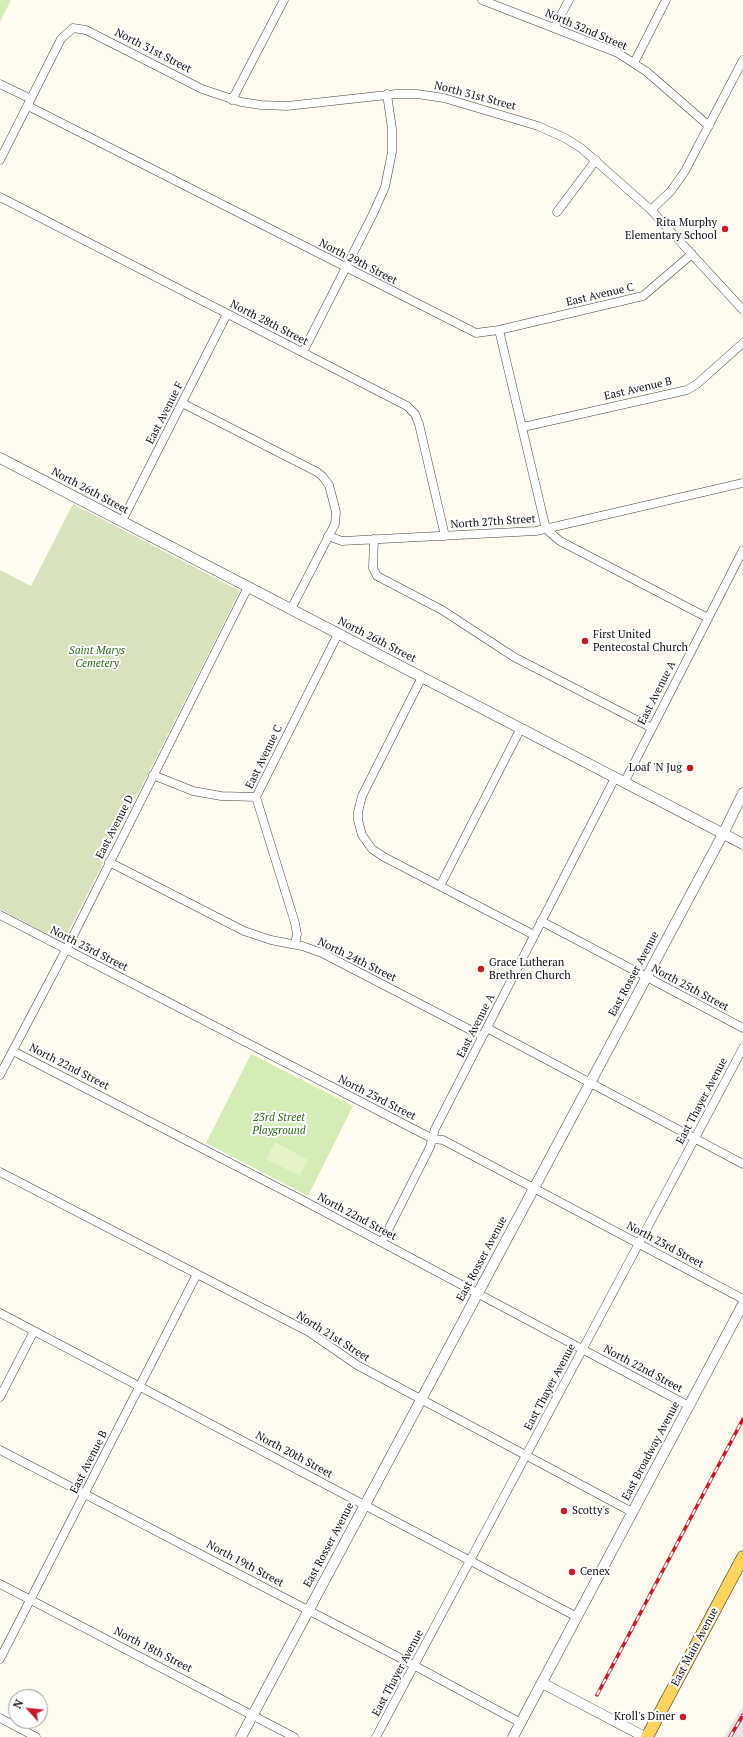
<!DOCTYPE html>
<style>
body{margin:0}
#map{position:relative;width:743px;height:1737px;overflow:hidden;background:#fffbee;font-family:"PT Serif",serif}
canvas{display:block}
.north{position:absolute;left:8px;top:1689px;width:40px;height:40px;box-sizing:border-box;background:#fff;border:1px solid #9f9f9f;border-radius:50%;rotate:297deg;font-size:11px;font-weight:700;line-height:16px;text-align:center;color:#0e0e0e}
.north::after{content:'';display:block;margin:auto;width:14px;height:18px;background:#c81b27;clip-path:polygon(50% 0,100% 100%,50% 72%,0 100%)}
</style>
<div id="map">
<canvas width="743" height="1737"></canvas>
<div class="north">N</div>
</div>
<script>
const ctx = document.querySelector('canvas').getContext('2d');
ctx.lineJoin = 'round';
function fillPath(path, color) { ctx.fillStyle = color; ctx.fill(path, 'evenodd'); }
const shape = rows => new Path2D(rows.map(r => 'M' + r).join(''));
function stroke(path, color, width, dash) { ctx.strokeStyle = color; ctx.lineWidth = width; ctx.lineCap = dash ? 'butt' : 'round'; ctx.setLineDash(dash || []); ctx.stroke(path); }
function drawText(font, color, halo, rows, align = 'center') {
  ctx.font = font + ' "PT Serif",serif'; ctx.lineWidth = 4; ctx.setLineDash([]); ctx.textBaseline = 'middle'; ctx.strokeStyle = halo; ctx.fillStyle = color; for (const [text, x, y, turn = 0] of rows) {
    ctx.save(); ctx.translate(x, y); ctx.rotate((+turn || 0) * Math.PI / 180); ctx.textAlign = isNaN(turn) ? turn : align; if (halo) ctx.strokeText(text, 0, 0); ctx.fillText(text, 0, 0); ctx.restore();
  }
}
const industrial = shape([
 [743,1706,743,1737,724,1737]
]);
const green = shape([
 [0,0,11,0,0,22],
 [251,1054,353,1106,308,1196,206,1143]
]);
const cemetery = shape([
 [73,504,240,591,63,942,0,909,0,570,31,586]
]);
const pitch = shape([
 [275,1142,308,1160,300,1176,266,1159]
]);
const minor = shape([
 [482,0,618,53,647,72,709,126],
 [554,28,569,0],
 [634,63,666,0],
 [0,84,31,99],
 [232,100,284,0],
 [28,106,476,333,499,330,643,296,692,254],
 [0,160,61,39,73,28,86,30,202,89,241,102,261,105,287,106,396,94,417,94,444,98,538,126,565,138,581,148,651,210,743,310],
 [0,197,407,406,415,414,419,424,445,536],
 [651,210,671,191,685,171,743,60],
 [557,212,596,160],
 [499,330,546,529,560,541,708,618],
 [303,352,373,214,385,187,392,152,392,129,387,94],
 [182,403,317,472,322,476,329,485,336,512,335,524,291,609],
 [523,427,687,390,697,384,743,343],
 [122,521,227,314],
 [328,536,342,541,536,531,743,483],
 [374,539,373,568,377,576,442,610,514,657,652,728],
 [422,677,362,796,358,812,358,820,362,835,372,849,384,857,534,935],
 [153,775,193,791,221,796,256,797],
 [624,783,743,550],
 [109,862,244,931,271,940,302,946,322,953,482,1036],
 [440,886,521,728],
 [0,915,433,1139,443,1140,743,1299],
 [541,921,743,1028],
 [295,944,297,934,295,923,256,797,338,634],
 [487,1028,743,1164],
 [13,1051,304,1201,689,1406],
 [0,1075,70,942,248,587],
 [0,1172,309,1332,357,1365,632,1512],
 [382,1242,430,1147,435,1129,615,778],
 [0,1313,577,1617],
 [0,1397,34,1331],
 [0,1450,404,1660,521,1723],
 [0,1584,294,1737],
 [0,1659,197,1274],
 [0,1718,36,1737],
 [376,1737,743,1048]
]);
const tertiary = shape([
 [0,458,743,844],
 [542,1683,645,1737],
 [241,1737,723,834,743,793],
 [513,1737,743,1304]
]);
const primary = shape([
 [647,1737,743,1557]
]);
const rail = shape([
 [597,1695,743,1419],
 [730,1737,743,1715]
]);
const markers = [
 [725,229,4,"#c81b27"],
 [585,641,4,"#c81b27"],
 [690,768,4,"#c81b27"],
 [481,969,4,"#c81b27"],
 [564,1511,4,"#c81b27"],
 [572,1572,4,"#c81b27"],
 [683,1717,4,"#c81b27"]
];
const streetNames = [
 ["North 32nd Street",586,30,23],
 ["North 31st Street",153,51,27],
 ["North 31st Street",475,96,15],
 ["North 29th Street",358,262,27],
 ["East Avenue C",600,295,-13],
 ["North 28th Street",269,323,27],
 ["East Avenue B",638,389,-13],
 ["East Avenue F",165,413,-63],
 ["North 26th Street",90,491,28],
 ["North 27th Street",493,522,-4],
 ["North 26th Street",377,640,27],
 ["East Avenue A",657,693,-63],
 ["East Avenue C",264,757,-64],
 ["East Avenue D",115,827,-63],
 ["North 23rd Street",89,949,27],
 ["North 24th Street",357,960,26],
 ["East Rosser Avenue",634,974,-62],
 ["North 25th Street",690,988,28],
 ["East Avenue A",476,1026,-63],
 ["North 22nd Street",69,1067,27],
 ["North 23rd Street",377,1098,27],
 ["East Thayer Avenue",702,1101,-62],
 ["North 22nd Street",357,1217,28],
 ["North 23rd Street",665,1245,28],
 ["East Rosser Avenue",482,1259,-62],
 ["North 21st Street",333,1337,32],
 ["North 22nd Street",643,1369,28],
 ["East Thayer Avenue",550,1387,-62],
 ["East Broadway Avenue",651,1451,-62],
 ["North 20th Street",294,1455,28],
 ["East Avenue B",89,1462,-63],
 ["East Rosser Avenue",329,1545,-62],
 ["North 19th Street",245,1564,28],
 ["East Main Avenue",695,1647,-62],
 ["North 18th Street",153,1650,27],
 ["East Thayer Avenue",398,1673,-62]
];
const poiNames = [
 ["Rita Murphy",717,223,"right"],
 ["Elementary School",717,236,"right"],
 ["First United",593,635],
 ["Pentecostal Church",593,648],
 ["Loaf 'N Jug",682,768,"right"],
 ["Grace Lutheran",489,963],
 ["Brethren Church",489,976],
 ["Scotty's",572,1511],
 ["Cenex",580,1572],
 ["Kroll's Diner",675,1717,"right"]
];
const parkNames = [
 ["Saint Marys",97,651],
 ["Cemetery",97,664],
 ["23rd Street",279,1118],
 ["Playground",279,1131]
];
fillPath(industrial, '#ebe1ed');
fillPath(green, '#d3edb5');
fillPath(cemetery, '#d7e3bd');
fillPath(pitch, '#e5f3c7');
stroke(minor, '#414141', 9);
stroke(tertiary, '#414141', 11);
stroke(primary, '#1f1f1f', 13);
stroke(minor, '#fff', 8);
stroke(tertiary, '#fff', 10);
stroke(primary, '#ffd45e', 12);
stroke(rail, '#c81b27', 3.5);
stroke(rail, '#fff', 2, [6]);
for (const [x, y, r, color] of markers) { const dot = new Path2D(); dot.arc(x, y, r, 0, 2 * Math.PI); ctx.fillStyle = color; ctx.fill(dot); stroke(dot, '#fff', 1.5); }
drawText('11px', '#0e0e0e', '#fff', streetNames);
drawText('11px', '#0e0e0e', '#fff', poiNames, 'left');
drawText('italic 11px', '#2c6a19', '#fff', parkNames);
</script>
